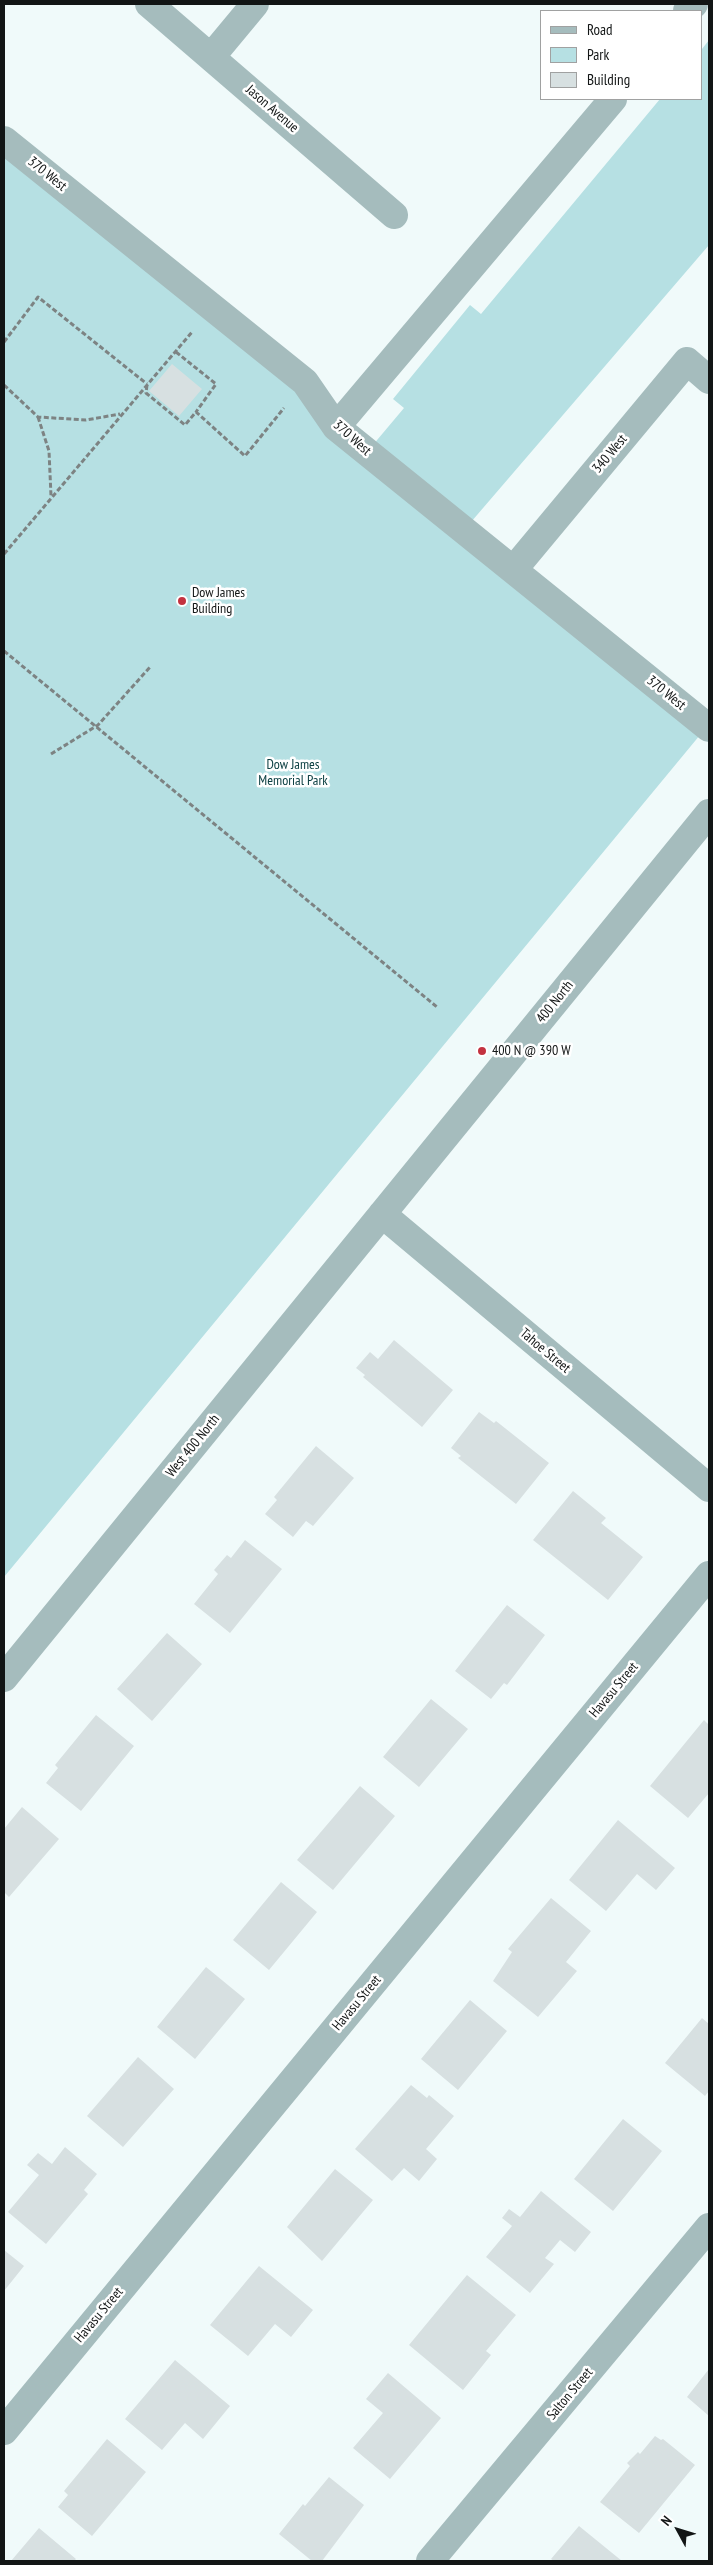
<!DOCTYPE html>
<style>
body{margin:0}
#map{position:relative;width:713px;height:2565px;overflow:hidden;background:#f0fafa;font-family:"PT Sans Narrow",sans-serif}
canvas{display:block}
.frame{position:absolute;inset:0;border:5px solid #121515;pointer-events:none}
.legend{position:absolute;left:540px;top:10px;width:162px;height:90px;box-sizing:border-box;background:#fff;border:1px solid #a0a1a1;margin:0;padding:6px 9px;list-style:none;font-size:15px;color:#121515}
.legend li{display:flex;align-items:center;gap:10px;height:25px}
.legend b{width:25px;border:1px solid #a0a1a1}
.north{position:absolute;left:653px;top:2505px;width:50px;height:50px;-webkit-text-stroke:4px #fff;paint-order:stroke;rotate:309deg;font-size:14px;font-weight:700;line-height:20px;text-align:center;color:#121515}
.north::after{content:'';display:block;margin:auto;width:18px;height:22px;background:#121515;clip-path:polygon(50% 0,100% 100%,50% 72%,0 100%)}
</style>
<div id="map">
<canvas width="713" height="2565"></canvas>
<div class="frame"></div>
<ul class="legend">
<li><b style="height:6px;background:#a5bcbd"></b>Road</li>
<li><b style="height:14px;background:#b6e0e3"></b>Park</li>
<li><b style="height:14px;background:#d7e0e1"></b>Building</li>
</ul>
<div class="north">N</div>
</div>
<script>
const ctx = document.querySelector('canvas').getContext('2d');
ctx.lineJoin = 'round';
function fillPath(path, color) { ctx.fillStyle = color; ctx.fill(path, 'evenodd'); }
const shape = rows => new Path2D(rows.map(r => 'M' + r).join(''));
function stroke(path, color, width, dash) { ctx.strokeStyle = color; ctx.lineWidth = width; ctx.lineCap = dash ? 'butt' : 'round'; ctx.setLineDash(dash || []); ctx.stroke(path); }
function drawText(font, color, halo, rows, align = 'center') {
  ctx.font = font + ' "PT Sans Narrow",sans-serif'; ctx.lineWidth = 5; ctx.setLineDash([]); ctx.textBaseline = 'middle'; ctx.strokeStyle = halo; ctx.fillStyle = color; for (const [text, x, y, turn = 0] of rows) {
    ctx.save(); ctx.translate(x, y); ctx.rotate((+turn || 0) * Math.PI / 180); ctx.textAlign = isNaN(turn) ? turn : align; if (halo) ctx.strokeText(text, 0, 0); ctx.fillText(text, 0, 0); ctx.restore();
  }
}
const green = shape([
 [709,40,709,245,459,536,700,735,4,1577,4,140,367,452,404,408,393,399,470,305,481,314,660,99,702,99,702,49]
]);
const building = shape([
 [172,364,202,389,179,416,149,391],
 [394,1340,453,1390,422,1427,363,1377,365,1375,356,1368,370,1352,378,1359],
 [479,1412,494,1423,496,1421,549,1463,516,1504,458,1458,461,1456,451,1448],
 [316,1446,354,1478,313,1526,306,1521,293,1537,265,1514,277,1500,274,1497],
 [573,1491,606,1518,601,1523,643,1557,608,1600,533,1540],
 [245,1540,282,1569,230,1633,194,1604,218,1574,214,1570,227,1555,231,1558],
 [507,1605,545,1635,507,1685,504,1683,491,1699,455,1671],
 [167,1633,202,1664,152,1721,117,1689],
 [431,1699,468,1729,419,1787,383,1757],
 [96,1715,134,1746,81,1811,46,1783,58,1768,55,1765],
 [704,1720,709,1725,709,1793,688,1818,650,1786],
 [360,1786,395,1816,333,1890,297,1860],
 [22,1807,59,1839,9,1897,4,1892,4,1829],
 [618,1820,675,1868,656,1890,637,1874,606,1911,569,1880],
 [281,1882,317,1912,269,1970,233,1940],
 [551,1898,591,1931,566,1962,577,1971,538,2017,493,1981,512,1952,508,1949],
 [206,1967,245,1999,195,2059,157,2027],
 [470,2000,507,2031,458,2090,421,2059],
 [702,2018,709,2024,709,2091,705,2096,665,2063],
 [138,2057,174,2089,123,2147,87,2116],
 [411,2085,427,2098,429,2095,454,2116,426,2149,437,2159,419,2181,404,2168,392,2181,355,2149],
 [623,2119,662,2151,613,2211,574,2179],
 [65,2147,97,2174,84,2190,88,2194,46,2244,8,2212,39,2175,27,2165,38,2153,52,2164],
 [335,2169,373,2200,322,2261,287,2227],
 [541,2191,591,2232,575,2252,560,2240,545,2258,554,2264,530,2293,486,2257,512,2226,502,2218,509,2209,520,2217],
 [4,2250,24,2266,4,2291],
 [259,2266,313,2310,291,2337,275,2324,248,2356,210,2325],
 [467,2275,516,2315,486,2351,491,2355,463,2390,409,2345],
 [175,2360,230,2406,203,2439,185,2423,162,2450,125,2419],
 [709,2369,709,2416,687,2397],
 [388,2373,441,2418,390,2479,353,2448,383,2413,366,2399],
 [655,2436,661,2440,663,2439,695,2465,639,2533,600,2502,630,2466,627,2463,638,2452,640,2454],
 [107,2439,146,2472,92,2536,58,2507,68,2495,64,2491],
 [329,2477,364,2505,322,2561,312,2561,279,2534,303,2504,305,2506],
 [579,2526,622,2561,554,2561,551,2559],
 [39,2528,76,2559,74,2561,11,2561]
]);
const path = shape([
 [4,342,38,297,147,384],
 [176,352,216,384,196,412],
 [4,385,38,417,86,420,120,414],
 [147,385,146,393,185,425,196,412,245,456,284,408],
 [38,417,49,451,51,496],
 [4,554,192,332],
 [4,651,437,1007],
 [51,754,98,725,151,666]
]);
const minor = shape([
 [149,4,394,215],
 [687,11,694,4],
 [211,57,255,4],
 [4,140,305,382,336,427,709,728],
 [336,427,613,99],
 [514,569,687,361,709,380],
 [382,1214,709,1488],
 [4,1678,709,813],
 [4,2431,709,1575],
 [430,2561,709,2227]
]);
const markers = [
 [182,601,5,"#c33240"],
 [482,1051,5,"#c33240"]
];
const streetNames = [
 ["Jason Avenue",272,109,41],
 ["370 West",47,174,39],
 ["370 West",352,438,42],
 ["340 West",610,454,-50],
 ["370 West",666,693,39],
 ["400 North",555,1002,-51],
 ["Tahoe Street",545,1351,40],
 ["West 400 North",193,1446,-51],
 ["Havasu Street",614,1690,-50],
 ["Havasu Street",357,2003,-50],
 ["Havasu Street",99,2315,-50],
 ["Salton Street",570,2394,-50]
];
const poiNames = [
 ["Dow James",192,593],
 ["Building",192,609],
 ["400 N @ 390 W",492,1051]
];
const parkNames = [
 ["Dow James",293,765],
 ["Memorial Park",293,781]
];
fillPath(green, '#b6e0e3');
fillPath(building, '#d7e0e1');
stroke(path, '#7d8383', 3, [5, 2.5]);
stroke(minor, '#a5bcbd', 28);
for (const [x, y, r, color] of markers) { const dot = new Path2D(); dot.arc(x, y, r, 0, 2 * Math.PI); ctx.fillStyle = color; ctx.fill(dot); stroke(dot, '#fff', 2); }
drawText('14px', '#121515', '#fff', streetNames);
drawText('14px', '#121515', '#fff', poiNames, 'left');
drawText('14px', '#0d4043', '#fff', parkNames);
</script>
